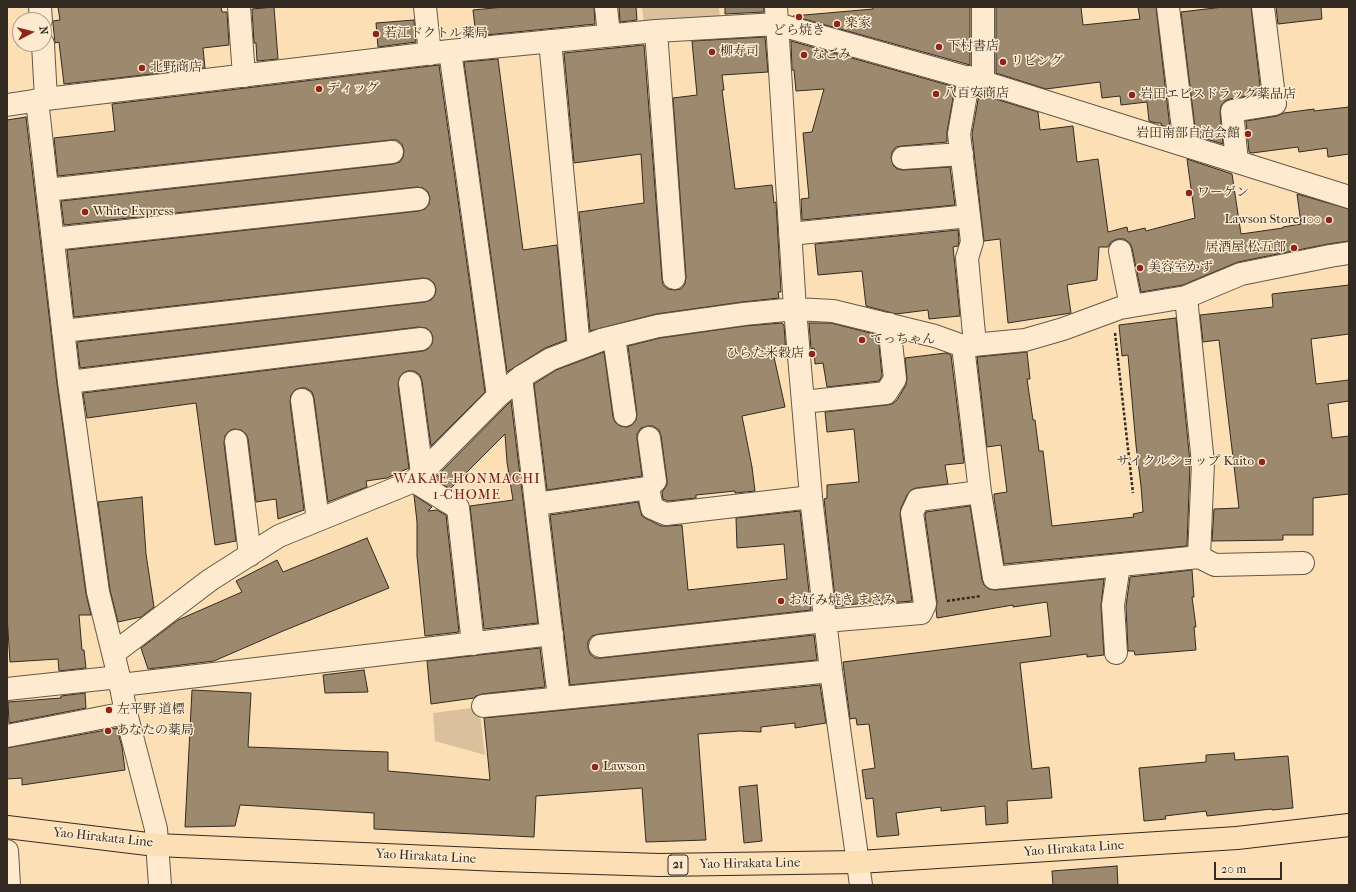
<!DOCTYPE html>
<meta charset="utf-8">
<style>
body{margin:0}
#map{position:relative;width:1356px;height:892px;overflow:hidden;background:#fcdfb5;font-family:"IM FELL French Canon",serif}
canvas{display:block}
.frame{position:absolute;inset:0;border:8px solid #332b21;pointer-events:none}
.north{position:absolute;left:12px;top:12px;width:40px;height:40px;box-sizing:border-box;background:#fdeacf;border:1px solid #ac9e89;border-radius:50%;rotate:83deg;font-size:11px;font-weight:700;line-height:16px;text-align:center;color:#332b21}
.north::after{content:'';display:block;margin:auto;width:14px;height:18px;background:#8f2418;clip-path:polygon(50% 0,100% 100%,50% 72%,0 100%)}
.scale{position:absolute;left:1214px;top:862px;width:68px;height:18px;box-sizing:border-box;border:2px solid #332b21;border-top:0;padding-left:5px;font-size:12px;line-height:14px;white-space:nowrap;color:#332b21;-webkit-text-stroke:3px #fdeacf;paint-order:stroke}
</style>
<div id="map">
<canvas width="1356" height="892"></canvas>
<div class="frame"></div>
<div class="north">N</div>
<div class="scale">20 m</div>
</div>
<script>
const ctx = document.querySelector('canvas').getContext('2d');
ctx.lineJoin = 'round';
function fillPath(path, color) { ctx.fillStyle = color; ctx.fill(path, 'evenodd'); }
const shape = rows => new Path2D(rows.map(r => 'M' + r).join(''));
function stroke(path, color, width, dash) { ctx.strokeStyle = color; ctx.lineWidth = width; ctx.lineCap = dash ? 'butt' : 'round'; ctx.setLineDash(dash || []); ctx.stroke(path); }
function drawText(font, color, halo, rows, align = 'center') {
  ctx.font = font + ' "IM FELL French Canon","Noto Serif JP",serif'; ctx.lineWidth = 3; ctx.setLineDash([]); ctx.textBaseline = 'middle'; ctx.strokeStyle = halo; ctx.fillStyle = color; for (const [text, x, y, turn = 0] of rows) {
    ctx.save(); ctx.translate(x, y); ctx.rotate((+turn || 0) * Math.PI / 180); ctx.textAlign = isNaN(turn) ? turn : align; if (halo) ctx.strokeText(text, 0, 0); ctx.fillText(text, 0, 0); ctx.restore();
  }
}
const green = shape([
 [642,7,719,7,720,21,644,24],
 [479,707,485,755,435,741,433,713]
]);
const building = shape([
 [58,7,221,7,222,12,227,12,229,45,203,48,205,68,64,84,59,42,55,43,53,23,53,21,60,20,58,7],
 [274,7,278,59,257,61,256,43,254,43,252,9,274,7],
 [504,7,594,7,595,24,476,36,473,10,504,7],
 [619,7,636,7,637,20,620,22,619,7],
 [725,7,764,7,764,12,725,14,725,7],
 [873,7,970,7,970,65,793,16,873,9,873,7],
 [996,7,1081,7,1083,25,1140,19,1138,7,1156,7,1170,128,1161,125,1161,123,1156,123,1149,121,1147,102,1121,105,1120,96,1102,98,1100,82,1046,89,996,73,996,7],
 [1223,7,1251,7,1261,94,1230,99,1225,101,1221,106,1220,112,1223,144,1196,136,1181,12,1223,7],
 [1276,7,1321,7,1322,19,1278,24,1276,7],
 [414,20,416,42,378,47,376,23,414,20],
 [765,37,768,72,722,75,724,90,722,90,735,189,772,185,774,203,776,202,781,292,778,292,779,298,742,302,656,314,590,331,579,212,644,203,641,154,574,163,564,53,644,45,662,279,663,285,668,289,675,290,681,289,685,284,686,277,673,98,697,95,692,41,765,37],
 [791,41,955,87,947,132,947,142,902,146,896,147,892,152,891,158,893,165,897,169,903,170,950,167,955,205,802,220,801,199,809,198,803,133,812,132,824,89,796,91,794,70,792,70,791,41],
 [498,59,523,250,557,245,566,340,545,348,507,372,464,62,498,59],
 [439,65,485,392,431,446,422,381,420,375,414,371,408,371,403,373,399,378,398,385,409,468,387,478,366,481,367,487,328,502,314,398,312,392,306,388,300,388,295,390,291,395,290,402,304,510,278,519,276,499,256,502,248,439,246,434,241,430,234,429,229,431,225,436,224,443,236,541,215,545,196,403,87,418,83,393,423,351,428,349,432,344,433,338,431,332,426,328,419,327,80,368,77,342,425,302,431,300,435,295,436,289,434,283,429,279,423,278,74,317,67,250,419,211,425,209,429,204,430,198,428,192,423,188,417,187,64,225,61,201,393,164,400,162,403,157,404,151,402,144,397,140,391,140,58,176,54,138,115,131,112,104,439,65],
 [979,94,1038,112,1040,130,1073,126,1077,162,1098,159,1108,232,1127,227,1128,232,1145,228,1146,231,1195,218,1187,159,1232,174,1241,234,1283,228,1283,227,1301,224,1297,194,1349,209,1349,241,1328,244,1238,262,1183,285,1141,292,1132,248,1130,243,1124,239,1117,239,1111,242,1108,247,1099,247,1097,280,1067,285,1071,313,1008,323,1000,239,984,241,972,134,979,94],
 [1349,107,1349,154,1328,157,1327,148,1299,152,1298,147,1252,153,1249,152,1246,121,1277,116,1284,113,1314,109,1314,111,1349,107],
 [26,117,57,384,86,594,91,615,79,615,82,650,84,650,86,668,59,671,58,659,10,662,7,616,7,120,26,117],
 [958,230,959,241,958,246,953,247,960,316,929,319,928,310,896,314,866,306,862,271,818,275,815,244,958,230],
 [1349,285,1349,334,1311,339,1316,384,1349,380,1349,401,1328,404,1332,438,1349,436,1349,494,1313,498,1313,535,1283,535,1283,540,1212,541,1214,509,1239,508,1219,340,1203,342,1200,315,1273,307,1272,294,1349,285],
 [1176,318,1190,463,1187,546,1004,564,994,498,994,494,1007,492,1001,445,987,447,977,357,1027,352,1030,379,1027,379,1033,420,1035,420,1039,451,1043,451,1052,526,1134,517,1133,514,1143,512,1141,486,1136,445,1128,355,1122,356,1119,325,1176,318],
 [782,323,784,325,786,354,774,357,785,407,742,416,752,467,755,491,735,493,735,491,696,495,696,498,668,501,663,499,662,492,667,485,667,480,661,436,659,430,653,426,648,426,641,428,637,434,637,439,642,476,547,490,534,384,556,370,604,352,613,417,615,422,620,426,627,427,632,425,636,420,637,414,628,346,660,338,745,326,782,323],
 [809,323,831,323,878,335,882,376,879,381,827,387,823,363,815,364,814,348,811,349,809,323],
 [946,353,951,355,964,463,945,465,948,484,916,488,911,490,907,495,901,508,900,515,912,601,876,604,876,601,836,607,824,499,827,498,827,485,859,482,854,429,827,432,825,412,887,405,892,404,897,400,906,385,907,378,905,358,946,353],
 [511,401,538,623,484,629,470,506,513,500,507,462,505,434,450,489,434,479,511,401],
 [414,495,432,507,428,511,437,510,446,515,459,632,425,636,417,556,417,522,414,495],
 [142,497,146,554,154,607,141,617,118,622,110,590,98,502,142,497],
 [638,502,642,516,647,519,661,526,667,526,682,525,688,590,787,579,784,544,737,548,736,518,800,511,811,610,599,634,592,636,588,641,588,648,590,654,595,658,601,658,814,635,817,660,570,685,550,515,638,502],
 [970,506,982,580,984,585,989,589,995,590,1104,579,1101,606,1104,655,1087,657,1087,654,1020,663,1032,769,1049,767,1052,798,1007,801,1008,823,986,825,985,806,941,811,941,807,896,813,899,835,877,837,873,798,866,799,862,770,875,768,869,724,857,725,856,718,850,719,843,662,1051,636,1047,602,1013,607,1013,605,937,618,936,609,937,602,925,515,926,512,970,506],
 [367,538,389,588,283,631,214,661,148,669,141,648,178,620,242,592,236,581,277,560,283,572,367,538],
 [1192,570,1194,597,1192,597,1196,627,1194,627,1196,650,1135,655,1134,651,1128,651,1126,606,1130,577,1192,570],
 [540,648,545,687,482,694,476,696,474,698,431,704,427,661,540,648],
 [364,670,368,692,325,693,323,675,364,670],
 [820,685,826,723,795,728,795,723,761,727,761,732,740,731,698,734,706,840,646,842,642,788,536,796,534,837,374,829,374,813,240,805,235,826,185,827,192,690,251,693,248,747,388,752,388,771,490,780,484,718,820,685],
 [85,693,86,708,9,723,8,702,61,698,61,696,85,693],
 [117,728,122,747,125,770,22,785,22,778,7,779,7,748,117,728],
 [1234,753,1235,760,1288,756,1293,808,1272,810,1272,809,1207,816,1206,811,1165,816,1166,819,1144,821,1139,768,1206,762,1206,755,1234,753],
 [757,785,762,841,744,843,739,787,757,785],
 [1117,866,1118,885,1053,885,1052,871,1117,866]
]);
const path = shape([
 [1115,333,1133,493],
 [947,601,981,596]
]);
const minor = shape([
 [40,7,41,20],
 [239,7,244,76],
 [425,7,430,54],
 [606,7,609,35],
 [776,7,795,309,811,497,831,671,861,885],
 [983,7,983,82],
 [1168,7,1185,145],
 [656,31,674,278],
 [550,41,579,348],
 [43,44,46,99],
 [450,51,498,396],
 [37,100,69,382,98,592,119,677,126,713,156,829,160,885],
 [7,105,46,99,450,51,656,31,777,24,983,82,1349,197],
 [903,158,962,154],
 [1237,162,1232,111,1275,104,1263,7],
 [47,190,392,152],
 [969,216,972,242,967,258,975,345],
 [790,234,969,216,959,134,969,77],
 [53,239,418,199],
 [1120,251,1131,306],
 [63,331,424,290],
 [614,337,625,415],
 [521,377,559,698],
 [69,382,421,339],
 [410,383,422,473],
 [302,400,318,520],
 [803,402,886,393,895,379,889,324],
 [236,441,250,555],
 [414,481,458,508,473,644],
 [648,488,655,481,649,438],
 [980,492,994,578,1199,557,1203,463,1186,297],
 [536,504,648,488,652,508,666,514,811,497],
 [1199,557,1215,565,1303,563],
 [600,646,825,621,921,613,925,604,912,513,918,500,980,492,963,346],
 [114,653,210,580,279,536,414,481,498,396,521,377,551,359,601,340,658,326,744,314,795,309,833,311,935,336,963,346,1025,340,1063,329,1120,308,1186,297,1241,274,1330,256,1349,253],
 [1116,653,1113,605,1119,565],
 [121,685,552,634],
 [7,689,119,677],
 [483,706,831,671],
 [7,736,126,713],
 [7,851,9,885]
]);
const major = shape([
 [7,827,156,845,500,860,660,865,859,862,1237,838,1349,825]
]);
const markers = [
 [799,17,4,"#8f2418"],
 [837,24,4,"#8f2418"],
 [376,34,4,"#8f2418"],
 [939,47,4,"#8f2418"],
 [712,52,4,"#8f2418"],
 [804,55,4,"#8f2418"],
 [1003,62,4,"#8f2418"],
 [142,68,4,"#8f2418"],
 [319,89,4,"#8f2418"],
 [936,94,4,"#8f2418"],
 [1132,95,4,"#8f2418"],
 [1248,134,4,"#8f2418"],
 [1189,193,4,"#8f2418"],
 [85,212,4,"#8f2418"],
 [1329,220,4,"#8f2418"],
 [1294,248,4,"#8f2418"],
 [1140,268,4,"#8f2418"],
 [862,340,4,"#8f2418"],
 [812,354,4,"#8f2418"],
 [1262,462,4,"#8f2418"],
 [781,601,4,"#8f2418"],
 [109,710,4,"#8f2418"],
 [108,731,4,"#8f2418"],
 [595,767,4,"#8f2418"]
];
const shields = [
 [678,865,20]
];
const shieldNames = [
 ["21",678,865]
];
const poiNames = [
 ["楽家",845,24],
 ["どら焼き",799,31,"center"],
 ["若江ドクトル薬局",384,34],
 ["下村書店",947,47],
 ["柳寿司",720,52],
 ["なごみ",812,55],
 ["リビング",1011,62],
 ["北野商店",150,68],
 ["ディッグ",327,89],
 ["八百安商店",944,94],
 ["岩田エビスドラッグ薬品店",1140,95],
 ["岩田南部自治会館",1240,134,"right"],
 ["ワーゲン",1197,193],
 ["White Express",93,212],
 ["Lawson Store 100",1321,220,"right"],
 ["居酒屋 松五郎",1286,248,"right"],
 ["美容室かず",1148,268],
 ["てっちゃん",870,340],
 ["ひらた米穀店",804,354,"right"],
 ["サイクルショップ Kaito",1254,462,"right"],
 ["お好み焼き まさみ",789,601],
 ["左平野 道標",117,710],
 ["あなたの薬局",116,731],
 ["Lawson",603,767]
];
const streetNames = [
 ["Yao Hirakata Line",103,838,6],
 ["Yao Hirakata Line",1074,849,-4],
 ["Yao Hirakata Line",426,857,3],
 ["Yao Hirakata Line",750,864,-1]
];
const neighbourhoodNames = [
 ["WAKAE-HONMACHI",467,480],
 ["1-CHOME",467,496]
];
fillPath(green, '#dac09c');
fillPath(building, '#9c896e');
stroke(building, '#332b21', 1);
stroke(minor, '#655846', 24);
stroke(major, '#332b21', 24);
stroke(path, '#332b21', 2.5, [3, 2]);
stroke(minor, '#fdeacf', 22);
stroke(major, '#fcdfb5', 22);
for (const [x, y, r, color] of markers) { const dot = new Path2D(); dot.arc(x, y, r, 0, 2 * Math.PI); ctx.fillStyle = color; ctx.fill(dot); stroke(dot, '#fdeacf', 1.5); }
for (const [x, y, w] of shields) { const box = new Path2D(); box.roundRect(x - w / 2, y - 10, w, 20, 3); ctx.fillStyle = '#fdeacf'; ctx.fill(box); stroke(box, '#332b21', 1); }
drawText('bold 12px', '#332b21', null, shieldNames);
drawText('13px', '#332b21', '#fdeacf', poiNames, 'left');
drawText('13px', '#332b21', '#fdeacf', streetNames);
ctx.letterSpacing = '1px';
drawText('14px', '#7a1f14', '#fdeacf', neighbourhoodNames);
ctx.letterSpacing = '0px';
</script>
